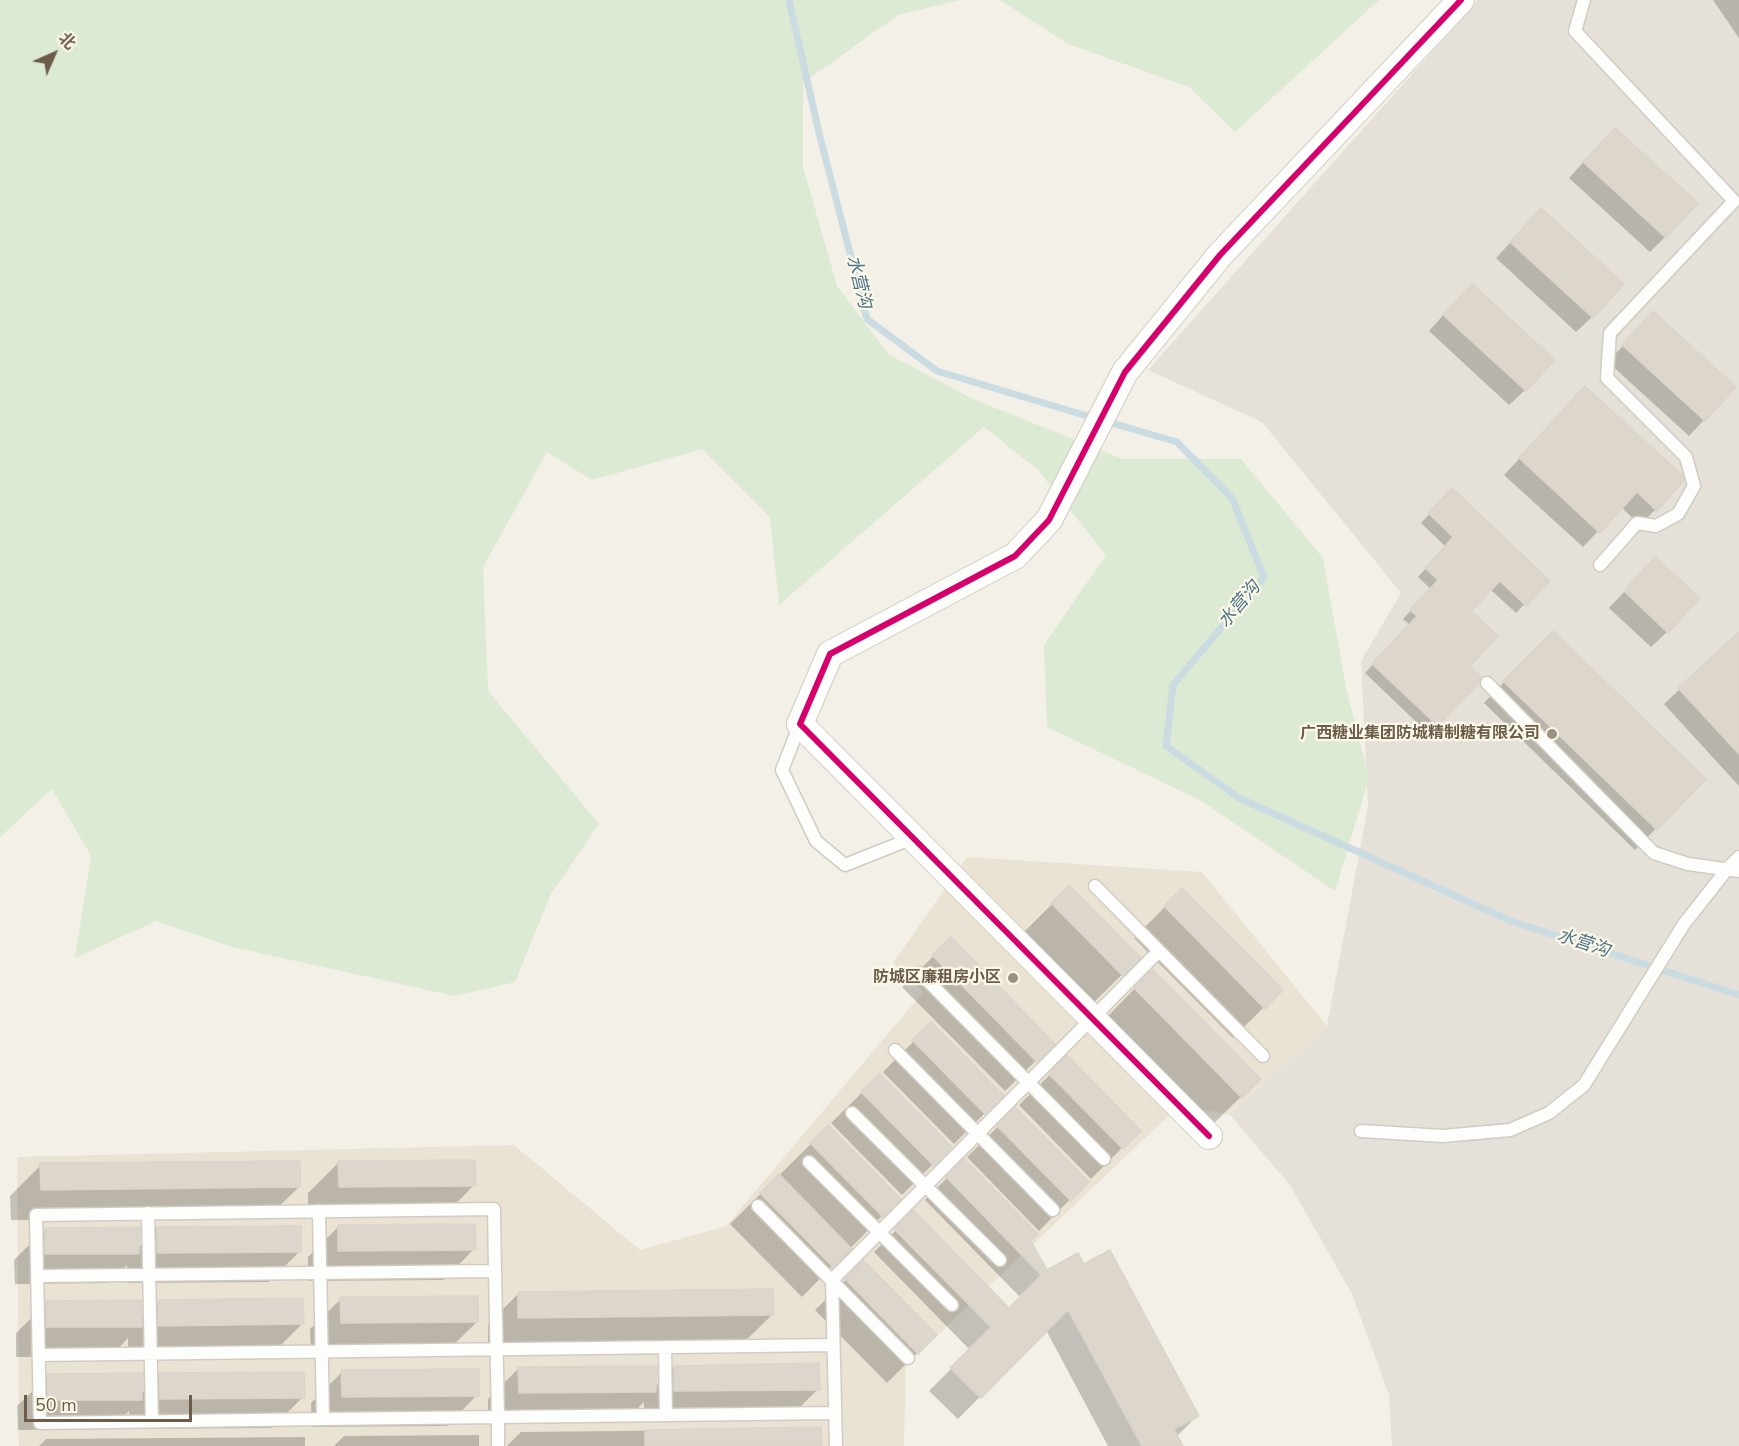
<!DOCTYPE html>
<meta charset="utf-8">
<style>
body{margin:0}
#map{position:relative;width:1739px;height:1446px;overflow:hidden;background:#f3f0e7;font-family:"Nunito Sans","Noto Sans SC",sans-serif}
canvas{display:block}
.north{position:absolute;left:24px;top:24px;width:60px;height:60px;-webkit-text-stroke:4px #fcf8e7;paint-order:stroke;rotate:45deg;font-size:16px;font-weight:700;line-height:24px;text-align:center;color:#6c5d4b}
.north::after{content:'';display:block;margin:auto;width:21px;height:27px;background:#6c5d4b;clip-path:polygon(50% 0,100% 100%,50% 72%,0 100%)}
.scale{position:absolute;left:24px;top:1395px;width:168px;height:27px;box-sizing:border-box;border:3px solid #6c5d4b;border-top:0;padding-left:8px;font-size:18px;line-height:21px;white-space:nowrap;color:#6c5d4b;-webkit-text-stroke:4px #fcf8e7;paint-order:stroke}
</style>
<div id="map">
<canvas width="1739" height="1446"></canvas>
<div class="north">北</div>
<div class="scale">50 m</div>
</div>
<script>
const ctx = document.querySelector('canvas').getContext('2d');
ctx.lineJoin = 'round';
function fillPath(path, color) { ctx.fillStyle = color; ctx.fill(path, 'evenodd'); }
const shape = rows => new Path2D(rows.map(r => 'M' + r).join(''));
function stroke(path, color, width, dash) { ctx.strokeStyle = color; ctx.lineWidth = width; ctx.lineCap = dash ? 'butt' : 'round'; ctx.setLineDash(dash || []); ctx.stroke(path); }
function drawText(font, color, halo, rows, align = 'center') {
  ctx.font = font + ' "Nunito Sans","Noto Sans SC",sans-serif'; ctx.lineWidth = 4.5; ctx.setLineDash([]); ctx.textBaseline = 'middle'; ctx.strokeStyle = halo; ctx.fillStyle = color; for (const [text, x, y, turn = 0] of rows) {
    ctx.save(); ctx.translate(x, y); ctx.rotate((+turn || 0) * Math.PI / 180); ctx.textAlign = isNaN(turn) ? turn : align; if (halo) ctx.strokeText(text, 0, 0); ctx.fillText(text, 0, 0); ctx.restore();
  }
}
const residential = shape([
 [967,857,1202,872,1327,1026,1230,1115,1180,1105,906,1365,904,1446,19,1446,17,1157,514,1145,640,1250,726,1226,923,992,893,963]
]);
const industrial = shape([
 [1478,0,1739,0,1739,1446,1392,1446,1389,1395,1352,1294,1290,1185,1230,1115,1327,1026,1368,806,1361,661,1401,593,1262,422,1148,370]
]);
const green = shape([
 [0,0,960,0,898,15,803,83,803,167,837,286,888,354,973,399,1123,459,1241,459,1323,558,1346,688,1369,778,1335,891,1200,800,1047,727,1044,645,1106,555,1038,470,984,427,779,605,770,517,702,449,592,480,547,452,483,567,488,691,599,824,551,894,515,982,455,996,232,947,156,921,75,958,91,856,52,789,0,837],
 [1000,0,1379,0,1235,132,1189,87,1068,44]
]);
const shadow = shape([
 [1713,0,1739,0,1739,38],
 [1599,145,1665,237,1650,252,1569,178],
 [1526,226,1592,317,1576,332,1496,258],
 [1456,301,1525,390,1509,405,1429,331],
 [1638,329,1704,420,1689,436,1608,362],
 [1570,404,1655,510,1640,525,1621,507,1583,547,1504,475],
 [1452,490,1547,581,1516,613,1490,589,1469,611,1467,666,1478,682,1429,734,1365,673,1410,625,1403,619,1431,589,1418,577,1446,547,1421,523],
 [1640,575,1667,632,1651,647,1609,608],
 [1739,634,1739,786,1664,704],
 [1532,653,1704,779,1635,850,1484,703],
 [1069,887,1139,958,1091,1005,1021,935],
 [1182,890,1281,990,1233,1038,1134,938],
 [951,939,1053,1044,1005,1091,902,987],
 [1152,971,1259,1079,1210,1127,1105,1019],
 [931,1024,1002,1096,954,1144,883,1072],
 [1067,1058,1139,1131,1091,1179,1019,1105],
 [879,1076,950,1147,902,1195,831,1123],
 [1015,1110,1087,1182,1039,1231,967,1157],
 [828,1127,899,1199,802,1297,730,1224],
 [964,1161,1029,1241,1046,1272,1084,1266,1197,1416,1176,1437,1176,1446,1108,1446,1046,1330,958,1419,929,1391,970,1350,874,1252,913,1213,1005,1314,1028,1290,1019,1296,925,1200],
 [339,1162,474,1185,444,1216,308,1217,308,1193],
 [41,1165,299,1187,268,1217,11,1220,10,1196],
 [339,1226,474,1249,444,1280,308,1281,308,1257],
 [157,1228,300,1251,269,1282,127,1283,127,1265,108,1283,15,1284,14,1260,45,1229,139,1247],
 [863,1263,935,1335,887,1383,815,1310],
 [518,1294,772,1315,741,1345,488,1348,488,1324],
 [341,1299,477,1322,446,1352,311,1353,310,1329],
 [159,1301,302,1324,272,1354,128,1356,128,1338,110,1357,16,1357,16,1333,47,1303,140,1320],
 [674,1367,818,1389,787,1420,644,1421,644,1402,624,1422,488,1423,488,1399,519,1368,655,1387],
 [342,1372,477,1395,447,1426,312,1427,311,1403],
 [160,1375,303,1397,272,1428,130,1429,129,1411,111,1429,18,1430,17,1406,48,1376,142,1393],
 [820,1429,820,1446,507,1446,521,1432],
 [479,1435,479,1446,334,1446,344,1436],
 [305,1437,305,1446,39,1446,46,1439]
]);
const stream = shape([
 [789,0,819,133,867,319,937,371,1094,418],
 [1105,421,1177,442,1232,498,1264,577,1173,685,1166,746,1239,798,1511,921,1739,995]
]);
const building = shape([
 [1615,128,1698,203,1666,238,1583,162,1615,128],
 [1541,208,1624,284,1593,318,1510,242,1541,208],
 [1472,284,1555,360,1526,391,1443,315,1472,284],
 [1653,311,1736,387,1705,421,1622,345,1653,311],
 [1585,386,1683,476,1684,480,1657,511,1637,492,1600,533,1519,458,1585,386],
 [1452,488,1550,581,1526,606,1500,581,1471,611,1498,636,1470,666,1481,677,1479,683,1438,726,1372,664,1417,616,1410,610,1438,580,1425,568,1453,537,1428,513,1452,488],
 [1655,557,1700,598,1668,633,1624,591,1655,557],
 [1553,631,1706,779,1657,830,1503,681,1553,631],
 [1739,632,1739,754,1678,688,1739,632],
 [1069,885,1141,958,1123,976,1051,903,1069,885],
 [1182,888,1283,990,1265,1009,1164,906,1182,888],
 [951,937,1055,1044,1037,1062,932,955,951,937],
 [1152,969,1261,1079,1242,1098,1134,988,1152,969],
 [931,1022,1004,1096,985,1114,912,1040,931,1022],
 [1067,1055,1141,1131,1123,1149,1049,1074,1067,1055],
 [879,1074,952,1147,934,1166,861,1092,879,1074],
 [1015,1107,1089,1182,1071,1201,997,1126,1015,1107],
 [828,1125,901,1199,883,1217,810,1143,828,1125],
 [964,1159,1038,1234,1031,1241,1047,1270,1078,1253,1084,1264,1110,1250,1199,1416,1174,1429,1183,1446,1142,1446,1068,1310,981,1398,950,1368,991,1327,894,1229,913,1210,1009,1308,1041,1275,946,1177,964,1159],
 [475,1160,476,1186,339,1187,338,1161,475,1160],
 [300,1161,300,1187,41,1190,40,1163,300,1161],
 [779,1174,852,1249,833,1267,760,1193,779,1174],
 [475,1224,476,1250,338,1251,338,1225,475,1224],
 [301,1226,301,1252,157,1253,157,1227,301,1226],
 [140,1227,139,1254,45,1254,45,1228,140,1227],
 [863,1260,937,1335,918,1354,845,1279,863,1260],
 [773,1289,774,1315,518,1318,518,1292,773,1289],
 [478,1296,478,1322,341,1323,340,1297,478,1296],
 [303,1298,304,1324,158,1326,158,1300,303,1298],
 [141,1300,142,1327,46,1327,46,1301,141,1300],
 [819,1363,820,1390,674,1391,674,1366,819,1363],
 [657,1366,656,1392,519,1393,518,1367,657,1366],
 [479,1369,479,1396,342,1397,341,1370,479,1369],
 [304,1372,305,1398,160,1399,159,1373,304,1372],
 [143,1373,142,1400,48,1400,47,1374,143,1373],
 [821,1427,822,1446,645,1446,645,1430,821,1427]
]);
const service = shape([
 [1584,0,1575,31,1734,201,1610,333,1607,378,1686,457,1694,486,1678,514,1656,526,1637,523,1600,565],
 [1487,683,1654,853,1688,864,1739,871],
 [800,724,782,770,816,841,845,865,913,838],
 [1095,886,1263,1056],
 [920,973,1104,1159],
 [895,1050,1053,1210],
 [852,1113,1000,1260],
 [1361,1131,1443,1136,1510,1130,1549,1113,1584,1085,1684,924,1728,868,1739,857],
 [809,1162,952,1305],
 [758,1206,908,1358],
 [319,1211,323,1419],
 [148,1213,152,1421],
 [37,1276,495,1271],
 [665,1347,666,1415],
 [39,1355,834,1345],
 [498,1446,498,1417,495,1271,494,1209,36,1215,40,1423,323,1419,498,1417,666,1415,835,1413],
 [836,1446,832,1280,1159,951]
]);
const minor = shape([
 [1209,1136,800,724,830,654,1015,556,1049,520,1125,372,1220,255,1461,0]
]);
const cycleway = shape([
 [1209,1136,800,724,830,654,1015,556,1049,520,1125,372,1220,255,1461,0]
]);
const markers = [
 [1552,734,6,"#9b9082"],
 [1013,978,6,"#9b9082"]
];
const poiNames = [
 ["广西糖业集团防城精制糖有限公司",1540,734],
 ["防城区廉租房小区",1001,978]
];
const waterNames = [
 ["水营沟",858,282,76],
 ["水营沟",1240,605,-50],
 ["水营沟",1583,944,18]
];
fillPath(residential, '#eae3d4');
fillPath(industrial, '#e5e1d8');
fillPath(green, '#dce9d3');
fillPath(shadow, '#0003');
stroke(stream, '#cadbe1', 7);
fillPath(building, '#ddd6cd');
stroke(building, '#dbd4ca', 1.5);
stroke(service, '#d1ccc3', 15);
stroke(minor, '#d1ccc3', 28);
stroke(service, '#fdfdfb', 12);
stroke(minor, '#fdfdfb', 26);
stroke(cycleway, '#d6006c', 6);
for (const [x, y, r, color] of markers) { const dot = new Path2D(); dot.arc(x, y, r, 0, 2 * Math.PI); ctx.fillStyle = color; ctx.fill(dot); stroke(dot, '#fcf8e7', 2); }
drawText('bold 16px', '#6c5d4b', '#fcf8e7', poiNames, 'right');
drawText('italic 18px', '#4f758b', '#fcf8e7', waterNames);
</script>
